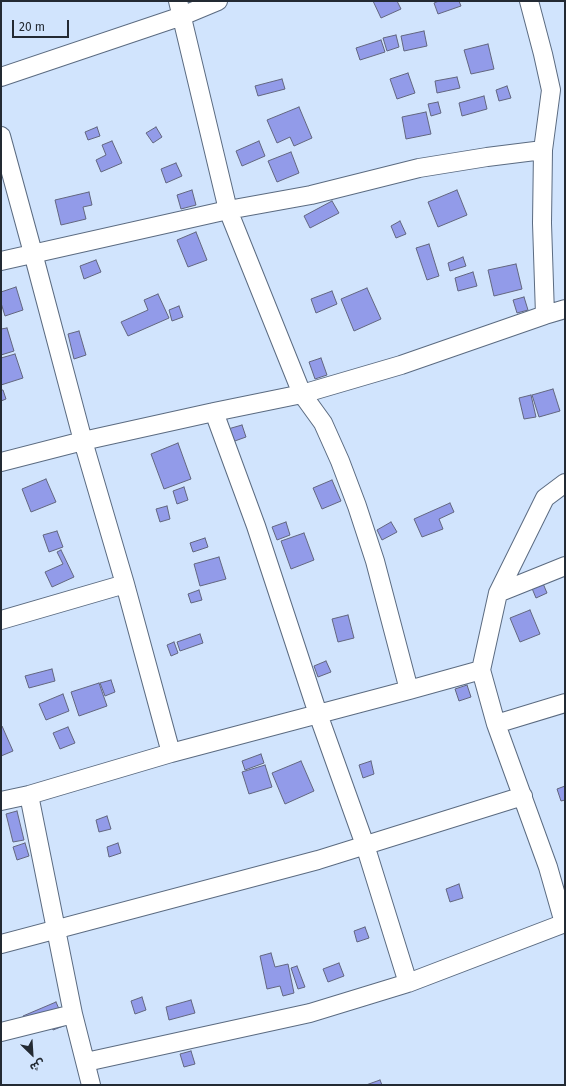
<!DOCTYPE html>
<meta charset="utf-8">
<style>
body{margin:0}
#map{position:relative;width:566px;height:1086px;overflow:hidden;background:#d1e4fd;font-family:"Fira Sans","Noto Sans Arabic",sans-serif}
canvas{display:block}
.frame{position:absolute;inset:0;border:2px solid #232a33;pointer-events:none}
.north{position:absolute;left:12px;top:1034px;width:40px;height:40px;-webkit-text-stroke:3px #d1e4fd;paint-order:stroke;rotate:155deg;font-size:11px;font-weight:700;line-height:16px;text-align:center;color:#232a33}
.north::after{content:'';display:block;margin:auto;width:14px;height:18px;background:#232a33;clip-path:polygon(50% 0,100% 100%,50% 72%,0 100%)}
.scale{position:absolute;left:12px;top:20px;width:57px;height:18px;box-sizing:border-box;border:2px solid #232a33;border-top:0;padding-left:5px;font-size:12px;line-height:14px;white-space:nowrap;color:#232a33;-webkit-text-stroke:3px #d1e4fd;paint-order:stroke}
</style>
<div id="map">
<canvas width="566" height="1086"></canvas>
<div class="frame"></div>
<div class="north">ش</div>
<div class="scale">20 m</div>
</div>
<script>
const ctx = document.querySelector('canvas').getContext('2d');
ctx.lineJoin = 'round';
function fillPath(path, color) { ctx.fillStyle = color; ctx.fill(path, 'evenodd'); }
const shape = rows => new Path2D(rows.map(r => 'M' + r).join(''));
function stroke(path, color, width, dash) { ctx.strokeStyle = color; ctx.lineWidth = width; ctx.lineCap = dash ? 'butt' : 'round'; ctx.setLineDash(dash || []); ctx.stroke(path); }
const building = shape([
 [373,1,397,1,401,9,381,18,373,1],
 [439,1,459,1,461,6,438,14,434,3,439,1],
 [424,31,427,46,404,51,401,36,424,31],
 [396,35,399,47,387,51,383,38,396,35],
 [381,40,385,52,360,60,356,48,381,40],
 [488,44,494,69,471,74,464,50,488,44],
 [408,73,415,93,397,99,390,79,408,73],
 [457,77,460,88,437,93,435,81,457,77],
 [282,79,285,89,258,96,255,86,282,79],
 [507,86,511,98,499,101,496,90,507,86],
 [484,96,487,109,462,116,459,103,484,96],
 [438,102,441,113,431,116,428,104,438,102],
 [299,107,312,138,294,146,290,137,277,143,267,120,299,107],
 [426,112,431,134,406,139,402,117,426,112],
 [97,127,100,136,88,140,85,132,97,127],
 [156,127,162,137,153,143,146,133,156,127],
 [112,141,122,163,101,172,96,160,106,155,102,145,112,141],
 [259,141,265,156,242,166,236,151,259,141],
 [291,152,299,173,277,182,268,161,291,152],
 [176,163,182,176,166,183,161,169,176,163],
 [192,190,196,205,181,209,177,195,192,190],
 [457,190,467,215,438,227,428,202,457,190],
 [89,192,92,205,83,207,86,219,61,225,55,200,89,192],
 [332,201,339,213,310,228,304,216,332,201],
 [400,221,406,234,396,238,391,226,400,221],
 [196,232,207,260,188,267,177,240,196,232],
 [429,244,439,276,427,280,416,248,429,244],
 [463,257,466,266,450,271,448,263,463,257],
 [96,260,101,272,84,279,80,266,96,260],
 [516,264,522,289,494,296,488,270,516,264],
 [473,272,477,286,458,291,455,278,473,272],
 [16,287,23,310,5,316,1,303,1,292,16,287],
 [367,288,381,319,354,331,341,299,367,288],
 [332,291,337,304,316,313,311,299,332,291],
 [158,294,169,318,128,336,121,322,148,310,144,300,158,294],
 [524,297,528,310,517,313,513,300,524,297],
 [179,306,183,317,172,321,169,310,179,306],
 [7,328,14,351,1,355,1,329,7,328],
 [79,331,86,355,74,359,68,334,79,331],
 [15,354,23,378,1,385,1,358,15,354],
 [321,358,327,375,315,379,309,362,321,358],
 [553,389,560,411,539,417,532,395,553,389],
 [1,390,3,390,6,399,1,401,1,390],
 [531,395,536,417,524,419,519,398,531,395],
 [242,425,246,437,232,442,228,429,242,425],
 [178,443,191,479,164,489,151,454,178,443],
 [46,479,56,502,31,512,22,489,46,479],
 [332,480,341,501,322,509,313,488,332,480],
 [184,487,188,500,177,504,173,491,184,487],
 [450,503,454,512,439,519,443,529,422,537,414,519,450,503],
 [167,506,170,519,160,522,156,509,167,506],
 [286,522,290,535,277,540,272,527,286,522],
 [391,522,397,532,382,540,377,530,391,522],
 [57,531,63,547,49,552,43,535,57,531],
 [304,533,314,560,291,569,281,541,304,533],
 [205,538,208,547,193,552,190,543,205,538],
 [61,550,74,577,52,587,45,572,63,564,57,552,61,550],
 [219,557,226,579,200,586,194,564,219,557],
 [542,581,547,593,536,598,531,586,542,581],
 [199,590,202,600,191,603,188,594,199,590],
 [530,610,540,634,520,642,510,618,530,610],
 [348,615,354,638,338,642,332,619,348,615],
 [200,634,203,643,180,651,177,642,200,634],
 [174,642,178,653,171,656,167,645,174,642],
 [326,661,331,672,318,677,314,666,326,661],
 [52,669,55,681,29,688,25,676,52,669],
 [111,680,115,692,105,696,100,683,111,680],
 [99,683,107,706,79,716,71,692,99,683],
 [467,685,471,697,459,701,455,689,467,685],
 [63,694,69,711,46,720,39,704,63,694],
 [1,726,2,726,13,751,1,756,1,726],
 [68,727,75,743,60,749,53,733,68,727],
 [261,754,264,763,245,770,242,761,261,754],
 [301,761,314,791,285,804,272,773,301,761],
 [371,761,374,774,363,778,359,765,371,761],
 [265,765,272,787,249,794,242,772,265,765],
 [565,786,565,800,561,801,557,789,565,786],
 [17,811,24,840,13,842,6,814,17,811],
 [107,816,111,829,99,832,96,820,107,816],
 [25,843,29,856,17,860,13,847,25,843],
 [118,843,121,853,109,857,107,847,118,843],
 [459,884,463,898,450,902,446,889,459,884],
 [365,927,369,938,357,942,354,931,365,927],
 [271,953,275,967,288,964,294,993,283,996,280,986,267,989,260,956,271,953],
 [339,963,344,976,328,982,323,969,339,963],
 [297,966,305,987,298,989,291,968,297,966],
 [142,997,146,1010,135,1014,131,1001,142,997],
 [191,1000,195,1013,169,1020,166,1007,191,1000],
 [56,1002,66,1025,53,1030,51,1025,30,1033,23,1016,56,1002],
 [191,1051,195,1064,184,1067,180,1054,191,1051],
 [380,1080,382,1085,366,1085,380,1080]
]);
const street = shape([
 [178,1,228,210,302,394,323,423,340,461,357,506,375,561,409,690],
 [529,1,543,54,551,90,543,150,542,223,545,315],
 [1,77,182,16,218,1],
 [1,136,33,253,83,441,125,584,171,753],
 [1,261,228,210,311,195,419,168,487,157,543,150],
 [214,412,256,526,318,714,365,845,408,983],
 [1,462,83,441,214,412,302,394,401,365,545,315,565,309],
 [498,593,565,566],
 [1,620,125,584],
 [496,724,565,703],
 [29,795,73,1014,91,1085],
 [1,801,29,795,171,753,409,690,481,670],
 [564,923,548,867,496,724,481,670,498,593,545,498,565,483],
 [1,944,318,860,523,796],
 [1,1032,73,1014],
 [86,1062,310,1013,408,983,565,923]
]);
fillPath(building, '#929be9');
stroke(building, '#62667f', 1);
stroke(street, '#5b6b81', 20);
stroke(street, '#fff', 18);
</script>
